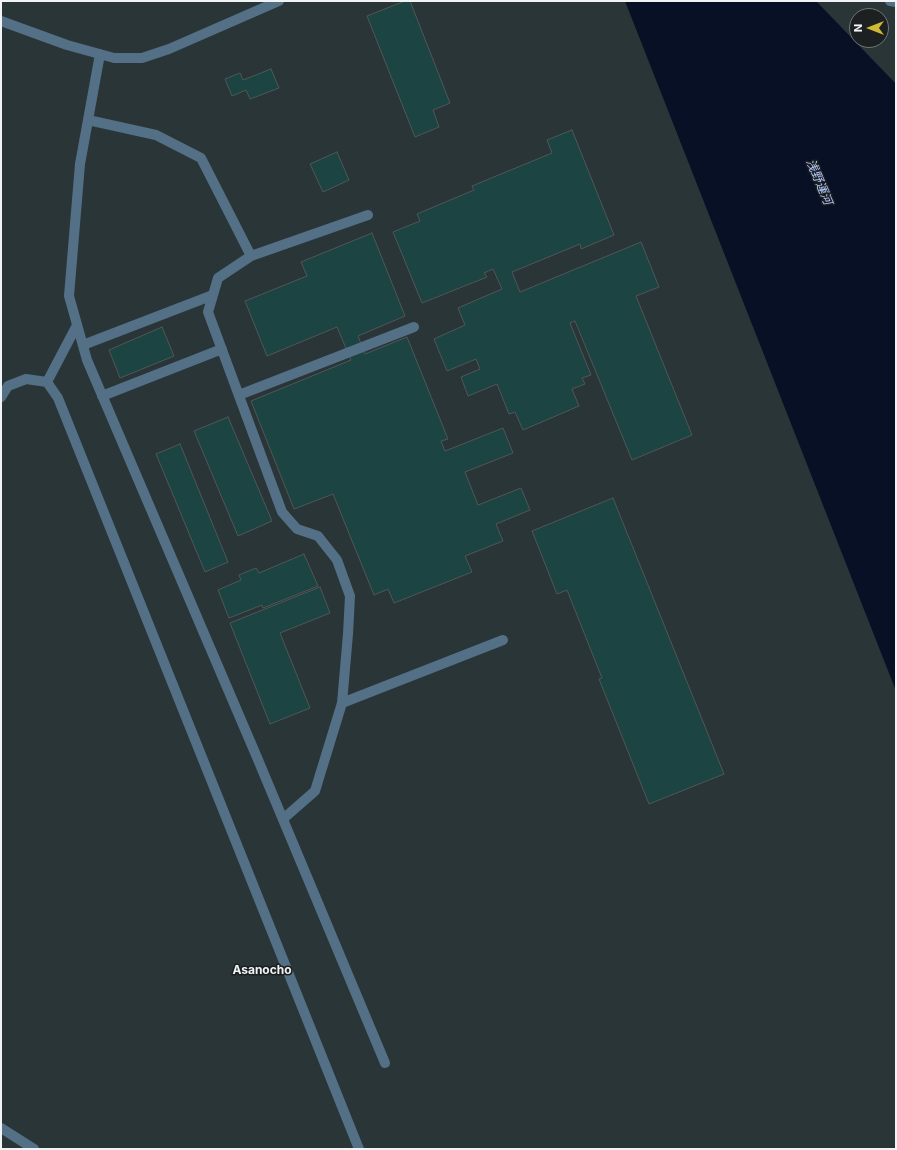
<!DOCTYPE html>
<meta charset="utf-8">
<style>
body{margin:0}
#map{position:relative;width:897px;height:1150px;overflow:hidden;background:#262a2b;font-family:Inter,sans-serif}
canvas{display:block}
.frame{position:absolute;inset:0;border:2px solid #f1f4f5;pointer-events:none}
.north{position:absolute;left:849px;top:8px;width:40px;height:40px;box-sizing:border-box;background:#1c2021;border:1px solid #717576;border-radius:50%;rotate:270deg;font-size:11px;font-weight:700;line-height:16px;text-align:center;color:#f1f4f5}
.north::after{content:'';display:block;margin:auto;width:14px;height:18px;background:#cfb837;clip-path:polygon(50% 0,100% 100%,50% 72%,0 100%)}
</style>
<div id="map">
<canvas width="897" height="1150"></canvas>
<div class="frame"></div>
<div class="north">N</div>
</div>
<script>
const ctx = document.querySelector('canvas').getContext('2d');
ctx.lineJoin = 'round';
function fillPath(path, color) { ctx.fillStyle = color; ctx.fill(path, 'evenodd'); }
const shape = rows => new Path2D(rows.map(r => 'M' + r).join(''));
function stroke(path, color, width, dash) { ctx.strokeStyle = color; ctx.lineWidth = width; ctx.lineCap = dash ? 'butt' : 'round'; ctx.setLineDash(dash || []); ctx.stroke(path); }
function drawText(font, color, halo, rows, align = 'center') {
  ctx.font = font + ' Inter,"Noto Sans JP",sans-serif'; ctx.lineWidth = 3; ctx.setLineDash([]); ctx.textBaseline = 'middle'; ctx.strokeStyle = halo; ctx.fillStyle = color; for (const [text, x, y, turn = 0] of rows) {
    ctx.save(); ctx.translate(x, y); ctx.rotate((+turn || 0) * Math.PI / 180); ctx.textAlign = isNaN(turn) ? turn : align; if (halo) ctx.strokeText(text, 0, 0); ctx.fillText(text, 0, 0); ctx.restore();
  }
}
const built = shape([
 [1,1,625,1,896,678,896,1149,1,1149],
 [816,1,896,1,896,84],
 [857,16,881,16,881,40,857,40]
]);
const water = shape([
 [625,1,816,1,896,84,896,691]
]);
const building = shape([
 [405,1,410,1,450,103,433,110,439,127,415,137,367,16,405,1],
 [271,69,279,88,250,99,246,90,232,96,225,79,240,73,243,80,271,69],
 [572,130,614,235,581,249,580,244,512,272,520,292,641,242,659,287,636,296,692,435,632,460,575,321,570,323,591,375,582,378,585,384,572,389,579,406,523,430,515,412,509,414,497,384,468,396,461,377,480,369,476,359,447,371,434,339,465,325,458,308,502,289,493,269,484,273,487,277,422,303,393,232,420,221,417,214,474,190,472,186,552,153,547,140,572,130],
 [337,152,349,180,323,192,310,164,337,152],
 [372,233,405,316,358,336,365,354,407,337,448,439,441,441,445,451,503,428,513,453,465,472,478,505,521,488,530,510,496,524,503,541,465,556,472,572,394,603,388,589,374,595,333,494,294,509,251,401,351,360,337,327,267,356,245,301,307,276,301,262,372,233],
 [162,327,174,356,120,378,109,350,162,327],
 [228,417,272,521,238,536,194,431,228,417],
 [180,444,228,562,205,572,156,454,180,444],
 [613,498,724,774,649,804,599,679,602,678,567,590,557,594,532,531,613,498],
 [304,554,318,586,263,608,262,605,229,618,218,590,241,580,239,575,256,568,259,573,304,554],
 [320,587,330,613,280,633,310,708,270,724,230,623,320,587]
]);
const service = shape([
 [890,1,896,2],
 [1,21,67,45,114,58,142,58,169,49,279,1],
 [100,54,80,164,69,296,87,360,256,755,385,1063],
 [88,120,156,135,201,158,251,256,368,215],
 [251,256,218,278,208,312,282,512,297,529,318,536,337,560,350,596,348,634,342,703,315,791,283,819],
 [83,345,213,295],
 [47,382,77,325],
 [239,395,414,327],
 [102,396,222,349],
 [342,703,503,640]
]);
const minor = shape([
 [1,397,8,386,26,379,47,382,58,398,359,1149]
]);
const tertiary = shape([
 [1,1128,34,1149]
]);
const waterNames = [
 ["浅野運河",819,182,67]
];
const neighbourhoodNames = [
 ["Asanocho",262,970]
];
fillPath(built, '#2a3538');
fillPath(water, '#081025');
fillPath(building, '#1b4443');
stroke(building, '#515656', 1);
stroke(service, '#547086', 10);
stroke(minor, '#547086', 10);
stroke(tertiary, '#547086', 10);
drawText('italic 12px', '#b0c6f9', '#1c2021', waterNames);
drawText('bold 12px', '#f1f4f5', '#1c2021', neighbourhoodNames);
</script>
